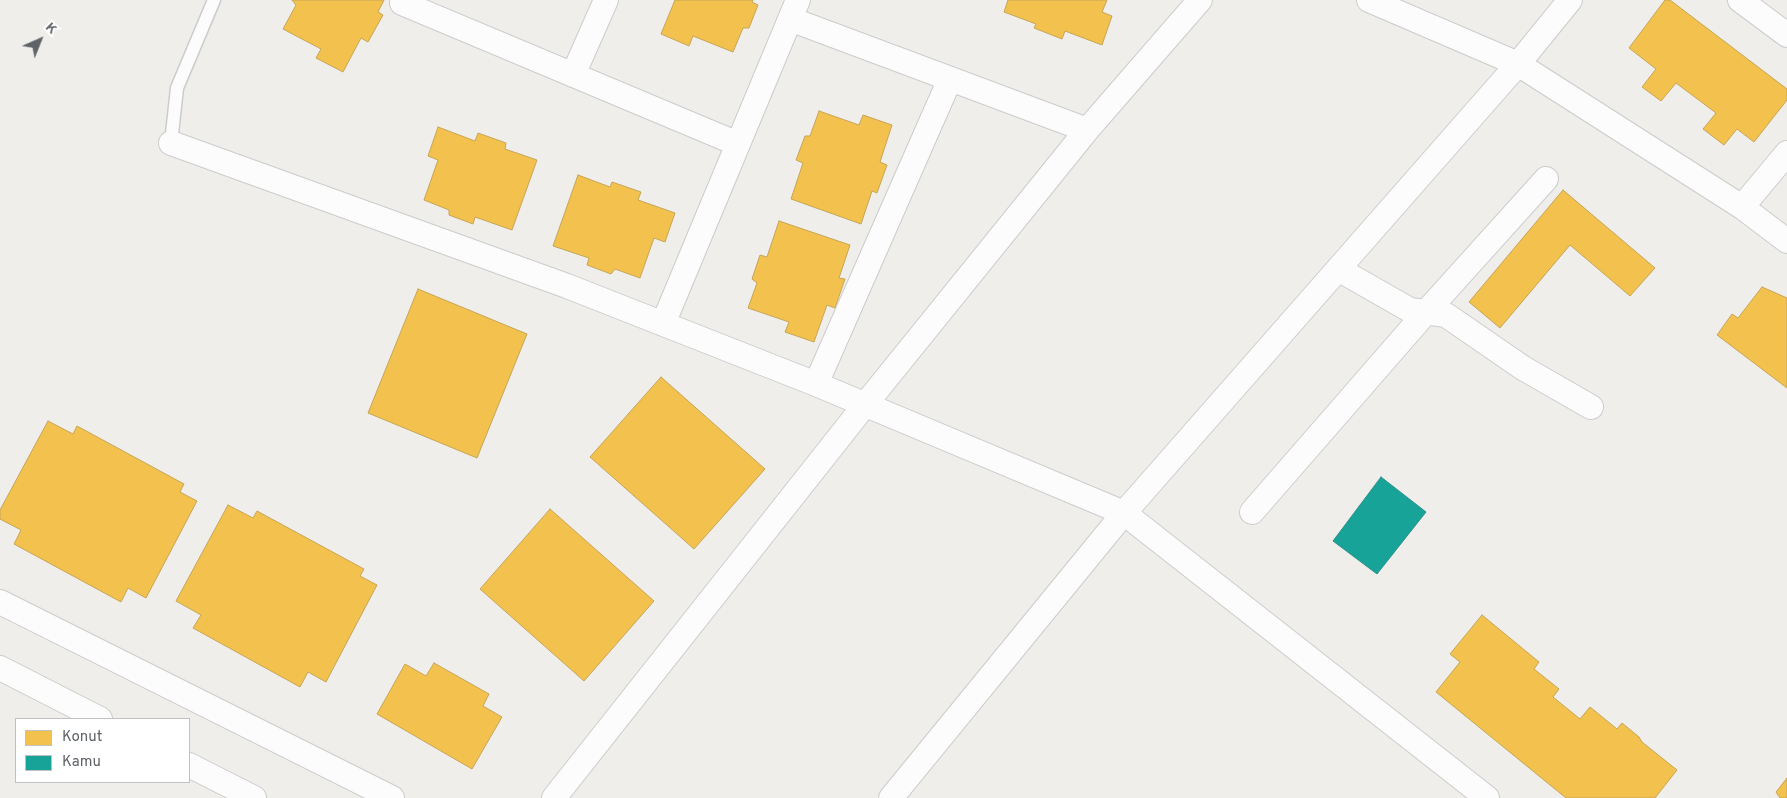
<!DOCTYPE html>
<style>
body{margin:0}
#map{position:relative;width:1787px;height:798px;overflow:hidden;background:#efeeea;font-family:Overpass,sans-serif}
canvas{display:block}
.legend{position:absolute;left:15px;top:718px;width:175px;height:65px;box-sizing:border-box;background:#fff;border:1px solid #bfc1c3;margin:0;padding:6px 9px;list-style:none;font-size:15px;color:#5f6368}
.legend li{display:flex;align-items:center;gap:10px;height:25px}
.legend b{width:25px;border:1px solid #bfc1c3}
.north{position:absolute;left:15px;top:15px;width:50px;height:50px;-webkit-text-stroke:4px #fff;paint-order:stroke;rotate:44deg;font-size:14px;font-weight:700;line-height:20px;text-align:center;color:#5f6368}
.north::after{content:'';display:block;margin:auto;width:18px;height:22px;background:#5f6368;clip-path:polygon(50% 0,100% 100%,50% 72%,0 100%)}
</style>
<div id="map">
<canvas width="1787" height="798"></canvas>
<ul class="legend">
<li><b style="height:14px;background:#f2c14e"></b>Konut</li>
<li><b style="height:14px;background:#17a398"></b>Kamu</li>
</ul>
<div class="north">K</div>
</div>
<script>
const ctx = document.querySelector('canvas').getContext('2d');
ctx.lineJoin = 'round';
function fillPath(path, color) { ctx.fillStyle = color; ctx.fill(path, 'evenodd'); }
const shape = rows => new Path2D(rows.map(r => 'M' + r).join(''));
function stroke(path, color, width, dash) { ctx.strokeStyle = color; ctx.lineWidth = width; ctx.lineCap = dash ? 'butt' : 'round'; ctx.setLineDash(dash || []); ctx.stroke(path); }
const homes = shape([
 [292,0,384,0,378,12,383,15,368,42,361,38,343,72,316,58,321,49,283,29,296,5,292,0],
 [675,0,753,0,752,2,758,5,749,28,743,28,733,52,693,36,689,46,661,34,675,0],
 [1008,0,1107,0,1102,12,1112,16,1102,45,1065,31,1062,39,1034,28,1036,24,1004,12,1008,0],
 [1665,0,1670,0,1787,89,1787,100,1754,142,1737,129,1724,145,1703,129,1716,113,1676,83,1661,101,1642,87,1656,69,1629,48,1665,0],
 [819,111,859,125,863,115,892,125,880,162,887,165,877,193,872,191,861,224,791,199,803,163,796,160,805,136,810,136,819,111],
 [438,127,475,141,478,133,506,143,505,149,537,160,512,230,475,217,473,224,449,215,449,210,424,200,438,160,428,156,438,127],
 [578,175,610,187,612,182,641,192,638,200,675,213,665,242,654,238,640,278,615,269,611,274,587,265,589,258,553,246,578,175],
 [1563,190,1655,268,1630,296,1570,245,1500,328,1469,302,1563,190],
 [779,221,850,245,839,278,845,279,835,308,827,305,814,342,785,332,789,322,748,308,757,283,752,279,760,255,767,257,779,221],
 [1762,287,1787,298,1787,388,1717,335,1732,314,1738,318,1762,287],
 [418,289,527,334,477,458,368,413,418,289],
 [661,377,765,469,694,549,590,457,661,377],
 [48,421,73,434,77,426,184,484,180,492,197,501,146,598,128,588,121,602,14,544,21,530,0,519,0,510,48,421],
 [228,505,253,518,257,511,364,569,360,576,377,585,326,682,308,672,300,687,193,628,201,615,176,601,228,505],
 [550,509,654,601,584,681,480,589,550,509],
 [1482,615,1539,662,1534,669,1559,689,1553,697,1580,719,1590,707,1617,729,1622,723,1639,737,1642,742,1677,770,1655,798,1566,798,1436,692,1460,662,1450,654,1482,615],
 [434,663,489,694,483,706,502,717,472,769,377,714,405,664,426,676,434,663],
 [1787,778,1787,798,1780,798,1776,792,1787,778]
]);
const public = shape([
 [1381,477,1426,512,1377,574,1333,541,1381,477]
]);
const service = shape([
 [171,143,177,88,214,0]
]);
const minor = shape([
 [404,0,402,3,738,144],
 [1369,0,1518,64,1742,207,1787,241],
 [1740,0,1787,35],
 [790,19,1087,130],
 [573,75,606,0],
 [171,143,567,286,816,384,1124,513,1487,798],
 [1742,207,1787,153],
 [1338,269,1410,310,1446,315,1523,368,1591,407],
 [663,324,798,0],
 [816,384,950,79],
 [1252,512,1427,311,1546,179],
 [0,602,392,798],
 [0,668,100,719],
 [189,765,254,798],
 [554,798,864,406,1087,130,1200,0],
 [891,798,1124,513,1518,64,1570,0]
]);
fillPath(homes, '#f2c14e');
stroke(homes, '#c6a556', 1);
fillPath(public, '#17a398');
stroke(public, '#2d908a', 1);
stroke(service, '#cbcccc', 15);
stroke(minor, '#cbcccc', 26);
stroke(service, '#fdfcfc', 12);
stroke(minor, '#fdfcfc', 24);
</script>
